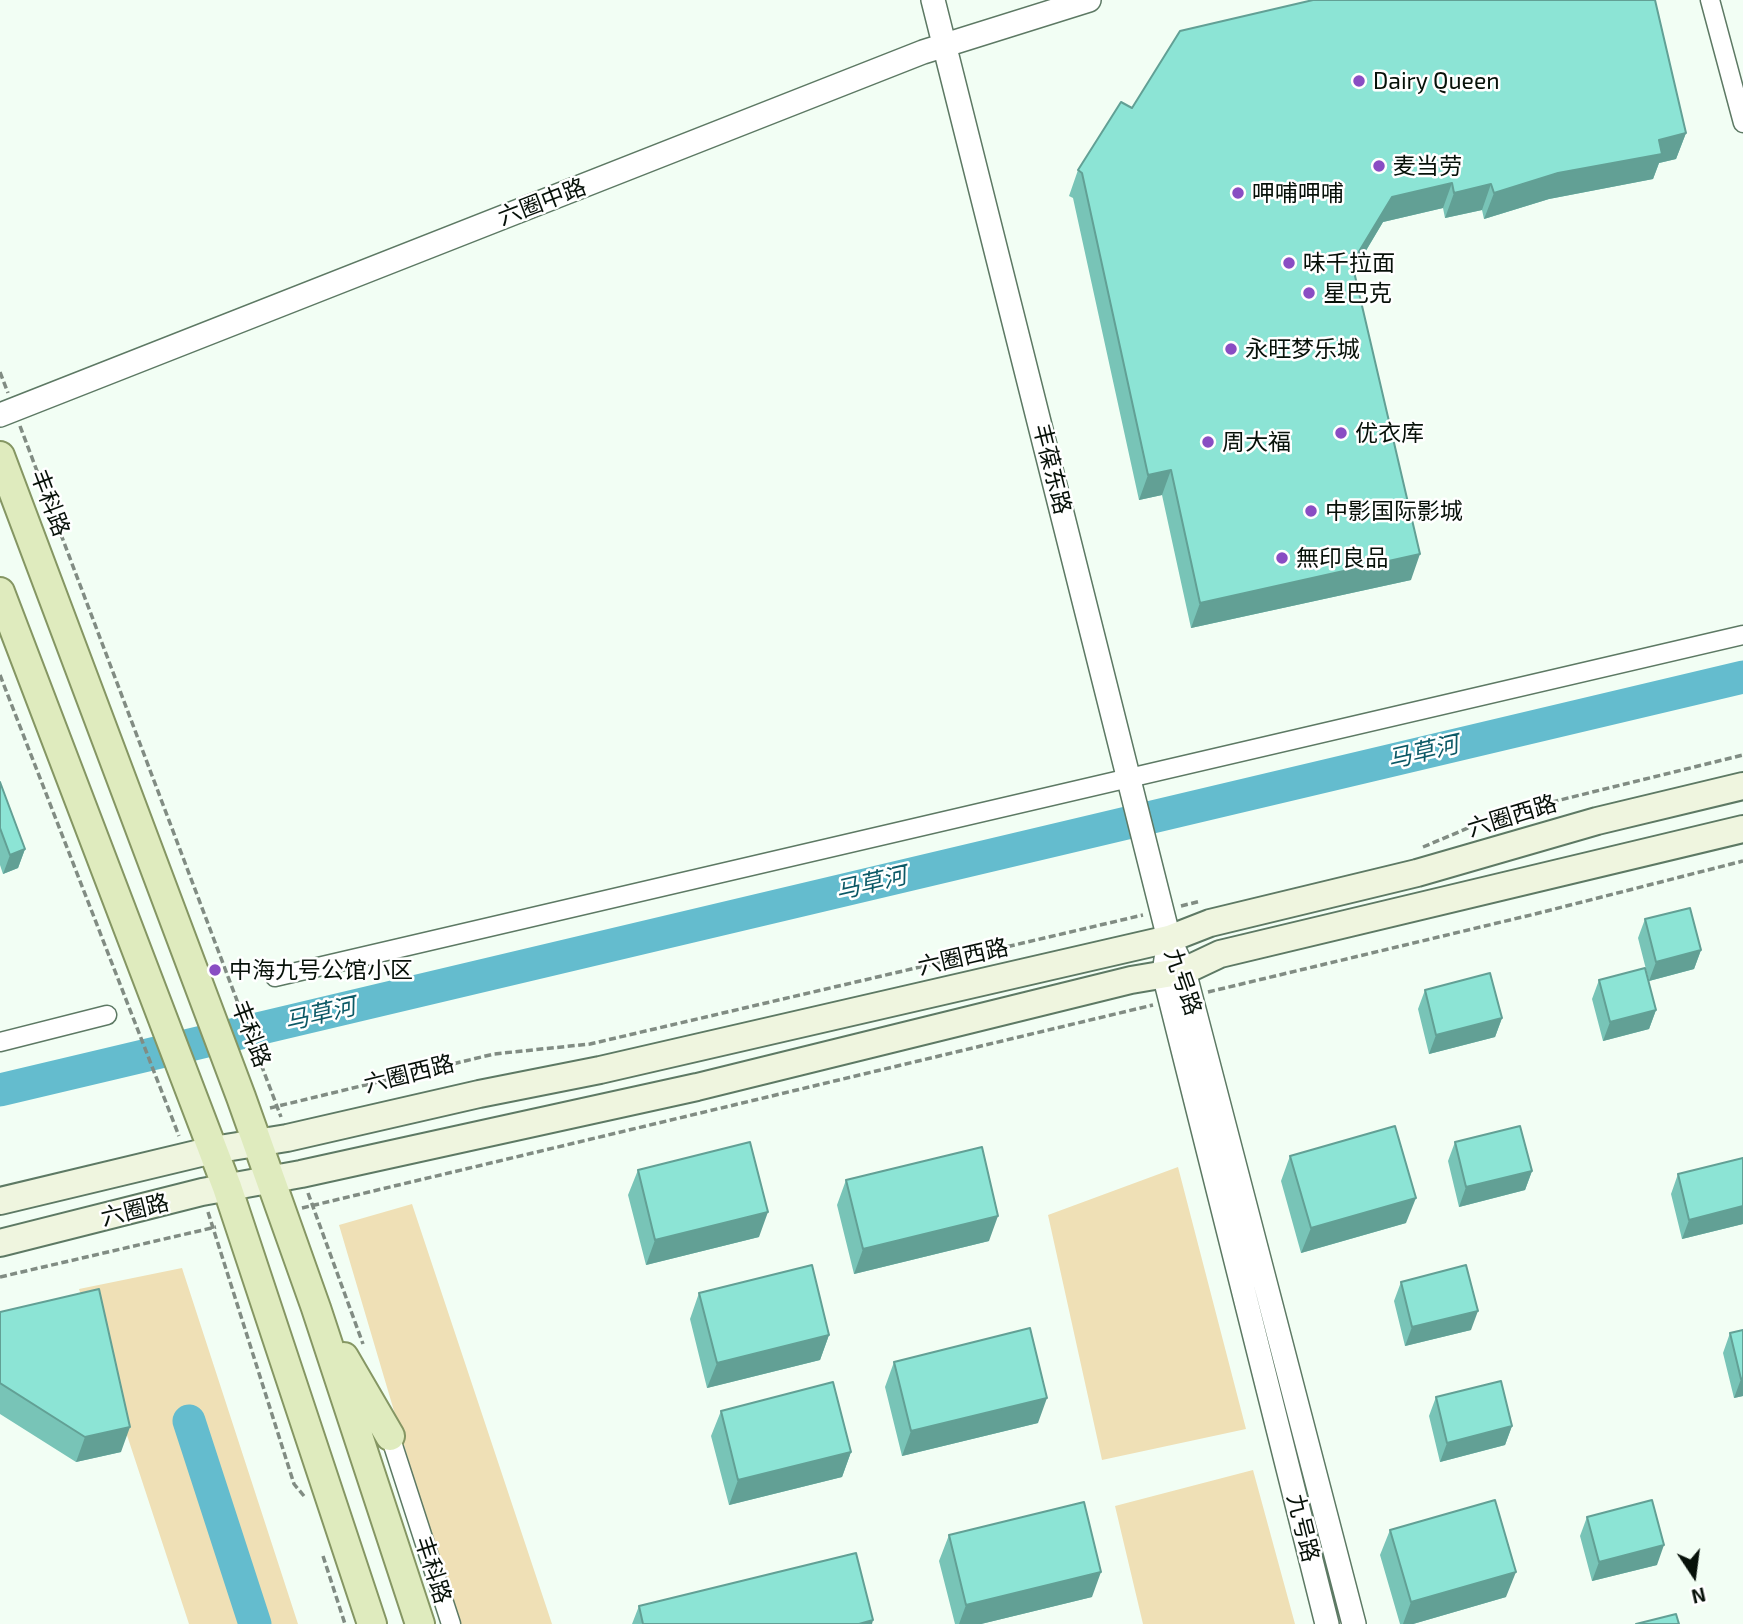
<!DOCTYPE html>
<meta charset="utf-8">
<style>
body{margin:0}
#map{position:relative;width:1743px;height:1624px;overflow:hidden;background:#f2fef4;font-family:"Exo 2",sans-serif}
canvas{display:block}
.north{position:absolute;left:1659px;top:1540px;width:70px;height:70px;-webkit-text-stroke:5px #fff;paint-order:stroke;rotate:167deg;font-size:19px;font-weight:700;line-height:28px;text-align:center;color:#071109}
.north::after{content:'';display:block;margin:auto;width:24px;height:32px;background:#071109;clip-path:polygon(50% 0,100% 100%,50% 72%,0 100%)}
</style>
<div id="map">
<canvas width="1743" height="1624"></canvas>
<div class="north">N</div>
</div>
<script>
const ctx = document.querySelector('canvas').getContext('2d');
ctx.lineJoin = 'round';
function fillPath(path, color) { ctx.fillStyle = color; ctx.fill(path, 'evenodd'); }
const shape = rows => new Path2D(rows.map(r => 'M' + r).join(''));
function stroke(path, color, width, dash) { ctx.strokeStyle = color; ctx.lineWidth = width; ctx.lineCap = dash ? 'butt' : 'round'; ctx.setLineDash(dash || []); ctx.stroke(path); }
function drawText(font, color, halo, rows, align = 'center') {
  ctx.font = font + ' "Exo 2","Noto Sans SC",sans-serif'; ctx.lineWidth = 5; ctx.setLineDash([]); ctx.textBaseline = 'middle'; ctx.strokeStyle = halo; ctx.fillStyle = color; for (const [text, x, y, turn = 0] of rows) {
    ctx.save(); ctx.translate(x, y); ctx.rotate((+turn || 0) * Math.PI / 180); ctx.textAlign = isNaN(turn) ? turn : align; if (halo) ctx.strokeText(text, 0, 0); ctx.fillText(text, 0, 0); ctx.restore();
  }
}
const green = shape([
 [1178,1167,1246,1429,1102,1460,1048,1215],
 [412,1204,552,1624,457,1624,339,1225],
 [182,1268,298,1624,189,1624,79,1289],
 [1253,1470,1295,1624,1143,1624,1115,1506]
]);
const river = shape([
 [0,1090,1743,677],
 [189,1421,255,1624]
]);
const path = shape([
 [0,372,8,393],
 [20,426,281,1117],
 [0,675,179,1136],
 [1423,847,1499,815,1743,755],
 [1181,906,1201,901],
 [1208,992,1535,914,1743,861],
 [270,1108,494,1054,590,1044,1143,915],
 [308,1193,363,1344],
 [302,1208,1153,1005],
 [208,1212,294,1484,304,1496],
 [0,1277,216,1227],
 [323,1556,345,1624]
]);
const minor = shape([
 [1710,0,1743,123],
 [275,977,1743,635],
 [0,1042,107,1015],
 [390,1436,451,1624]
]);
const tertiary = shape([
 [933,0,1169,939,1184,971,1354,1624],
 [0,415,923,52,1089,0],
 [1166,959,1164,974,1327,1624]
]);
const secondary = shape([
 [0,1201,213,1150,287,1138,479,1094,600,1070,1169,939,1210,923,1417,873,1597,821,1743,786],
 [0,1243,202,1192,301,1174,697,1087,1131,980,1184,971,1220,954,1743,829]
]);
const primary = shape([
 [0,456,241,1097,316,1308,420,1624],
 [0,592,227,1187,372,1624],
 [344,1357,390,1436]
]);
const wall = shape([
 [1132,108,1686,133,1676,159,1659,163,1653,179,1549,199,1484,219,1482,210,1445,218,1443,208,1383,222,1354,271,1411,580,1191,628,1162,495,1139,500,1073,198,1069,196,1078,170],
 [0,782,25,849,18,868,3,874,0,865],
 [1645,919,1701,950,1694,969,1649,981,1638,938],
 [1599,980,1656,1010,1649,1029,1603,1041,1592,999],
 [1425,990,1502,1018,1495,1037,1429,1054,1418,1009],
 [1455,1142,1532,1171,1525,1190,1459,1207,1448,1161],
 [1290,1156,1406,1223,1301,1253,1281,1181],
 [1743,1158,1743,1224,1682,1239,1671,1194,1678,1174],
 [638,1170,759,1237,646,1265,628,1195],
 [846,1180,989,1241,854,1274,837,1205],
 [1401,1282,1471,1330,1405,1346,1394,1301],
 [699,1293,829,1335,820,1360,707,1388,690,1319],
 [0,1312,121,1452,76,1462,0,1414],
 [1743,1330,1743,1396,1734,1398,1723,1353,1730,1333],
 [894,1362,1038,1423,902,1456,885,1387],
 [1436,1397,1512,1426,1505,1445,1440,1462,1429,1416],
 [721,1411,851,1452,842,1477,729,1505,711,1436],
 [1587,1517,1657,1565,1592,1581,1580,1536],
 [1390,1530,1506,1597,1413,1624,1400,1624,1380,1555],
 [949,1535,1092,1597,981,1624,955,1624,939,1561],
 [639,1606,872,1624,632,1624]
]);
const shadedWall = shape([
 [1686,133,1676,159,1659,163,1653,179,1549,199,1484,219,1494,193,1659,140],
 [1452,183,1443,208,1383,222,1343,289,1352,263,1392,197],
 [1491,184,1482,210,1445,218,1454,193],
 [1171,470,1162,495,1139,500,1148,475],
 [1420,554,1411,580,1191,628,1200,603],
 [25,849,18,868,3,874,10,855],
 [1701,950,1694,969,1649,981,1656,962],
 [1656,1010,1649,1029,1603,1041,1610,1022],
 [1502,1018,1495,1037,1429,1054,1436,1035],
 [1532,1171,1525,1190,1459,1207,1466,1187],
 [1416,1198,1406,1223,1301,1253,1311,1228],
 [1743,1206,1743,1224,1682,1239,1689,1220],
 [768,1212,759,1237,646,1265,655,1240],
 [998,1216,989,1241,854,1274,863,1249],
 [1478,1311,1471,1330,1405,1346,1412,1327],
 [829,1335,820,1360,707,1388,717,1363],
 [1743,1378,1743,1396,1734,1398,1741,1379],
 [1047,1398,1038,1423,902,1456,911,1431],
 [1512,1426,1505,1445,1440,1462,1447,1443],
 [130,1427,121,1452,76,1462,85,1437],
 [851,1452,842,1477,729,1505,738,1480],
 [1664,1545,1657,1565,1592,1581,1599,1562],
 [1101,1572,1092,1597,981,1624,959,1624,966,1605],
 [1516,1572,1506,1597,1413,1624,1403,1624,1411,1602],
 [873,1620,872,1624,859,1624]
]);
const building = shape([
 [1313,0,1655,0,1686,133,1659,140,1662,154,1558,173,1494,193,1491,184,1454,193,1452,183,1392,197,1352,263,1420,554,1200,603,1171,470,1148,475,1082,173,1078,170,1121,102,1132,108,1180,31,1313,0],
 [0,782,25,849,10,855,0,828,0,782],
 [1690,908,1701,950,1656,962,1645,919,1690,908],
 [1645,968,1656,1010,1610,1022,1599,980,1645,968],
 [1490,973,1502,1018,1436,1035,1425,990,1490,973],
 [1395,1126,1416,1198,1311,1228,1290,1156,1395,1126],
 [1520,1126,1532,1171,1466,1187,1455,1142,1520,1126],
 [750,1142,768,1212,655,1240,638,1170,750,1142],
 [982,1147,998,1216,863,1249,846,1180,982,1147],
 [1743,1158,1743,1206,1689,1220,1678,1174,1743,1158],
 [812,1265,829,1335,717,1363,699,1293,812,1265],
 [1466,1265,1478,1311,1412,1327,1401,1282,1466,1265],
 [99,1289,130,1427,85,1437,0,1383,0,1312,99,1289],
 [1030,1328,1047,1398,911,1431,894,1362,1030,1328],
 [1743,1330,1743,1378,1741,1379,1730,1333,1743,1330],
 [1501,1381,1512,1426,1447,1443,1436,1397,1501,1381],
 [833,1382,851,1452,738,1480,721,1411,833,1382],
 [1495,1500,1516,1572,1411,1602,1390,1530,1495,1500],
 [1652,1500,1664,1545,1599,1562,1587,1517,1652,1500],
 [1084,1502,1101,1572,966,1605,949,1535,1084,1502],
 [856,1553,873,1620,859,1624,643,1624,639,1606,856,1553],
 [1676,1614,1679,1624,1636,1624,1676,1614]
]);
const markers = [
 [1359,81,7,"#894dc3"],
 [1379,166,7,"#894dc3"],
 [1238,193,7,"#894dc3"],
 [1289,263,7,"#894dc3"],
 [1309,293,7,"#894dc3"],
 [1231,349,7,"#894dc3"],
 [1341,433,7,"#894dc3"],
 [1208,442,7,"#894dc3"],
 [1311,511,7,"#894dc3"],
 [1282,558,7,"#894dc3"],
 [215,970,7,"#894dc3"]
];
const poiNames = [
 ["Dairy Queen",1373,81],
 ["麦当劳",1393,166],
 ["呷哺呷哺",1252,193],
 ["味千拉面",1303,263],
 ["星巴克",1323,293],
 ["永旺梦乐城",1245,349],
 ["优衣库",1355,433],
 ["周大福",1222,442],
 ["中影国际影城",1325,511],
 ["無印良品",1296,558],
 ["中海九号公馆小区",229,970]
];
const streetNames = [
 ["六圈中路",542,202,-21],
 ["丰葆东路",1052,469,76],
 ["丰科路",50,503,69],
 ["六圈西路",1512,816,-17],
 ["六圈西路",963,957,-13],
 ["九号路",1183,982,71],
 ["丰科路",251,1034,69],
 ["六圈西路",409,1074,-14],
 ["六圈路",135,1210,-14],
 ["九号路",1303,1528,76],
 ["丰科路",433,1570,72]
];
const waterNames = [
 ["马草河",1423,752,-13],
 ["马草河",871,883,-13],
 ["马草河",320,1014,-13]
];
fillPath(green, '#efe0b6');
stroke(river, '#64bcce', 33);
stroke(minor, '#5d7964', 21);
stroke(tertiary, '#5d7964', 26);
stroke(secondary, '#5d7964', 30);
stroke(primary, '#859663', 32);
stroke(path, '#818c83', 3.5, [7, 3.5]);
stroke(minor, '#fff', 18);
stroke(tertiary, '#fff', 23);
stroke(secondary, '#eff5df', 26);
stroke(primary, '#dfebbe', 28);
fillPath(wall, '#78c4b7');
fillPath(shadedWall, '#62a095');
fillPath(building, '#8ce4d5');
stroke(building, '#62a095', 2);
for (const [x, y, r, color] of markers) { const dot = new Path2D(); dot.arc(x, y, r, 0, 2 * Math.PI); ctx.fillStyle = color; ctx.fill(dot); stroke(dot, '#fff', 2.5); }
drawText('23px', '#071109', '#fff', poiNames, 'left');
drawText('23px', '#071109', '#fff', streetNames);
drawText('italic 24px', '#0c5966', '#fff', waterNames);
</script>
